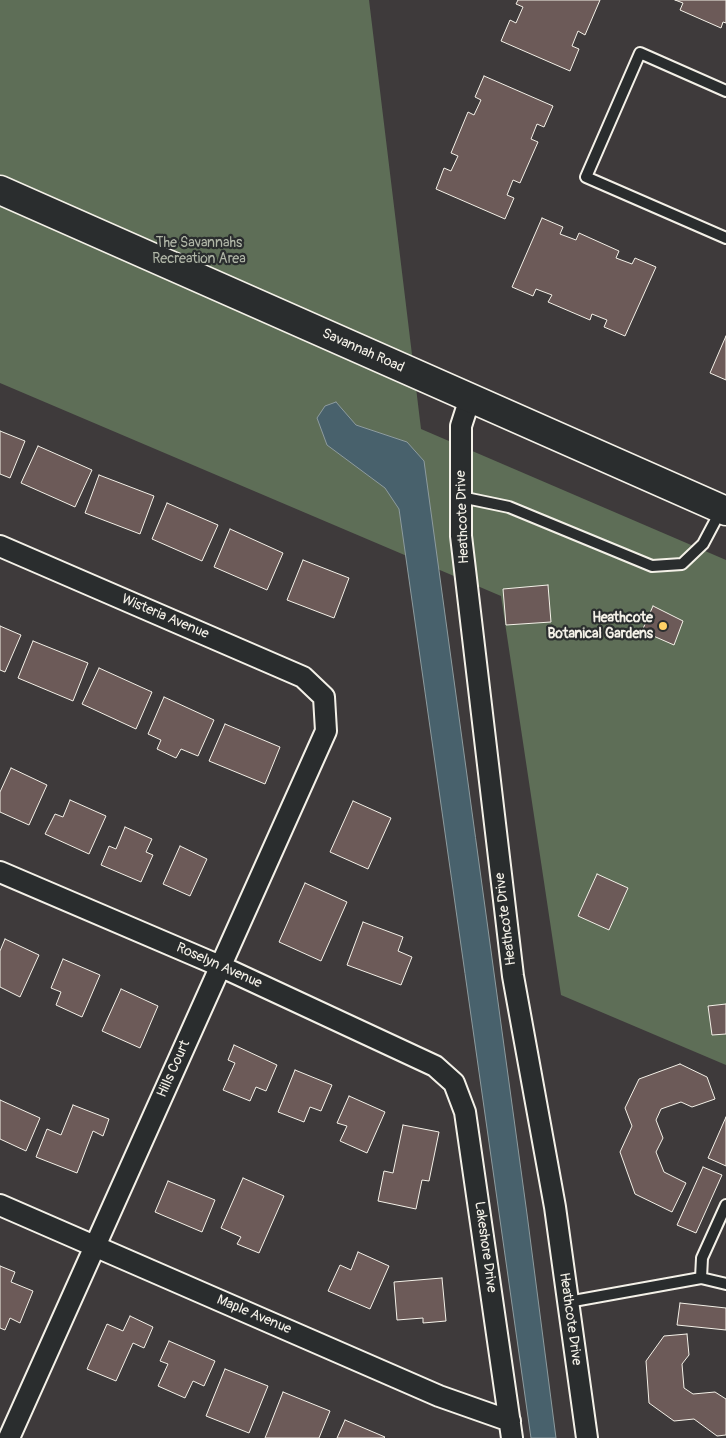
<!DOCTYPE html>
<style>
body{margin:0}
canvas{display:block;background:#3e3a3b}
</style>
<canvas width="726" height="1438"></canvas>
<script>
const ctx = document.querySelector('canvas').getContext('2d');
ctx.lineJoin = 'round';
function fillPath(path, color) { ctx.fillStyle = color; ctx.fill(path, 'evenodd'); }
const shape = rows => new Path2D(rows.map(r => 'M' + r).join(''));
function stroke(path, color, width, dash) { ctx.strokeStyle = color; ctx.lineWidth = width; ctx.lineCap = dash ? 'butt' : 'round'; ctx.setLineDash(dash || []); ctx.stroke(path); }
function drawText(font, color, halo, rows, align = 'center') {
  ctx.font = font + ' Pangolin,sans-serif'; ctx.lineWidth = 4.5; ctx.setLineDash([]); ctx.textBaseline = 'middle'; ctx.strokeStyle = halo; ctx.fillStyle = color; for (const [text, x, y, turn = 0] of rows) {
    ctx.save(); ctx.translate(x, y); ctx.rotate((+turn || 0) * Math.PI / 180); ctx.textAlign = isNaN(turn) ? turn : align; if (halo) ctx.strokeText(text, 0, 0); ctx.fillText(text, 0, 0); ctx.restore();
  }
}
const green = shape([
 [0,0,369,0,421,429,726,560,726,1065,561,995,501,596,0,383]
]);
const water = shape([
 [336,402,356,425,407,442,424,461,527,1214,556,1438,531,1438,399,509,385,488,327,445,317,418,325,406,336,402]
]);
const building = shape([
 [518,0,600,0,585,35,578,31,572,46,579,49,570,71,501,41,510,20,516,23,523,7,516,4,518,0],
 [675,0,726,0,726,23,723,22,721,28,680,10,683,3,675,0],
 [484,76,553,106,544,127,537,124,531,139,538,142,520,183,513,180,507,195,514,198,505,219,436,189,444,168,451,171,458,156,451,153,468,112,474,115,481,100,475,97,484,76],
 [542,218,563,227,560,234,576,240,579,233,619,251,616,258,632,264,635,258,656,267,625,336,604,327,607,320,592,314,590,320,548,302,552,295,536,289,533,296,512,287,542,218],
 [726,336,726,380,710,373,726,336],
 [0,431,25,441,10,478,0,474,0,431],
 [38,446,92,470,75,507,21,483,38,446],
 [99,475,154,496,140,534,85,513,99,475],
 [167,503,218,525,202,561,152,539,167,503],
 [230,529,283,553,267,590,214,567,230,529],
 [303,560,349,578,334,618,287,600,303,560],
 [548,585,551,622,506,625,503,589,548,585],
 [653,606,683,621,674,645,642,631,653,606],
 [0,626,21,635,5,672,0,670,0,626],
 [33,641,88,663,73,701,18,678,33,641],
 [99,668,152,692,136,729,82,704,99,668],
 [164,697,214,720,198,756,181,749,176,758,157,749,161,740,148,734,164,697],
 [225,724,280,747,265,784,209,761,225,724],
 [11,768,47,785,29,825,0,812,0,792,11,768],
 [70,800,106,816,89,854,45,834,55,814,63,817,70,800],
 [353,801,391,818,368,869,330,852,353,801],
 [125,827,152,839,146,852,153,855,141,882,101,865,109,846,116,849,125,827],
 [180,846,207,859,190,896,163,884,180,846],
 [597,874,628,888,609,930,578,916,597,874],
 [305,883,347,902,321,961,279,942,305,883],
 [363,922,403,937,398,951,412,957,401,985,347,965,363,922],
 [5,939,39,955,20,997,0,987,0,951,5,939],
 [63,959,100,975,82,1017,56,1005,61,992,51,988,63,959],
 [121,989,158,1006,140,1048,102,1031,121,989],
 [726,1004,726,1034,712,1035,708,1006,726,1004],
 [234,1045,277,1065,266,1091,256,1087,250,1101,223,1090,235,1063,228,1060,234,1045],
 [680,1064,707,1077,715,1099,692,1107,681,1102,661,1109,656,1120,663,1138,656,1152,664,1172,686,1183,672,1212,635,1194,620,1152,632,1126,625,1108,639,1079,680,1064],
 [295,1070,332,1085,321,1111,310,1107,304,1122,278,1112,295,1070],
 [349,1096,385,1112,367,1153,340,1141,347,1126,337,1123,349,1096],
 [0,1100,40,1118,26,1151,0,1139,0,1100],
 [73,1105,109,1119,103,1136,93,1131,77,1173,36,1157,47,1129,61,1135,73,1105],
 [726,1117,726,1166,708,1158,726,1117],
 [403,1125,439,1132,429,1181,422,1180,416,1209,378,1201,384,1171,393,1173,403,1125],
 [703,1167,722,1175,696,1233,677,1225,703,1167],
 [243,1178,284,1196,259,1253,237,1244,241,1237,221,1228,243,1178],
 [168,1181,215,1200,202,1232,155,1212,168,1181],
 [358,1252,389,1266,370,1309,328,1291,340,1265,351,1270,358,1252],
 [0,1266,15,1272,11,1282,33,1291,20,1323,10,1318,5,1330,0,1328,0,1266],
 [442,1278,446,1321,423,1323,423,1318,397,1320,394,1282,442,1278],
 [680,1303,726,1308,726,1330,677,1325,680,1303],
 [130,1316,153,1327,144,1348,133,1343,116,1381,87,1369,107,1324,123,1331,130,1316],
 [687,1334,689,1355,682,1364,684,1388,693,1394,715,1392,726,1399,726,1435,717,1436,694,1419,674,1421,649,1403,646,1361,664,1336,687,1334],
 [169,1341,215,1361,204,1386,193,1381,185,1398,158,1386,168,1364,160,1361,169,1341],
 [225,1369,268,1386,249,1433,206,1416,225,1369],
 [283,1392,330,1411,319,1438,265,1438,283,1392],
 [345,1420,385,1437,384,1438,337,1438,345,1420]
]);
const lane = shape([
 [726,91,640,53,586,177,726,238],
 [461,497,509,507,652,566,682,564,703,544,721,510],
 [701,1278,702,1258,726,1205],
 [568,1302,701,1278,726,1284]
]);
const street = shape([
 [470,398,461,426,461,536,513,976,555,1207,587,1438],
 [0,546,303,677,324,697,326,731,9,1438],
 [0,872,220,966,435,1066,454,1083,465,1112,512,1438],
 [0,1205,439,1396,510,1421]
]);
const secondary = shape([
 [0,190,726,511]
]);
const markers = [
 [663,626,5,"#ffd166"]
];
const parkNames = [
 ["The Savannahs",199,243],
 ["Recreation Area",199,259]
];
const streetNames = [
 ["Savannah Road",363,351,24],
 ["Heathcote Drive",463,517,-92],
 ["Wisteria Avenue",165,617,23],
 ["Heathcote Drive",506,919,-97],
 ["Roselyn Avenue",219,966,24],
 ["Hills Court",174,1069,-66],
 ["Lakeshore Drive",485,1247,82],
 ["Maple Avenue",254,1315,23],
 ["Heathcote Drive",570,1319,82]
];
const poiNames = [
 ["Heathcote",653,618],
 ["Botanical Gardens",653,634]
];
fillPath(green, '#5e6e57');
fillPath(water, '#48616c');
stroke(water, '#8d9b9e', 1);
fillPath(building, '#6c5a58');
stroke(building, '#f4f1e8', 1);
stroke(lane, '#f4f1e8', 14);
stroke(street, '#f4f1e8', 24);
stroke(secondary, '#f4f1e8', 31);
stroke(lane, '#2a2d2e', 10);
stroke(street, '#2a2d2e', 20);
stroke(secondary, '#2a2d2e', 28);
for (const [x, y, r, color] of markers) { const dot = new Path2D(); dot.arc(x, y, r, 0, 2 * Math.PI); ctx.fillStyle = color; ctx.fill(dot); stroke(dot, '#2a2d2e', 2); }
drawText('14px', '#b0b6a7', '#2a2d2e', parkNames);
drawText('14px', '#f4f1e8', '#2a2d2e', streetNames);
drawText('bold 14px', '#f4f1e8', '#2a2d2e', poiNames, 'right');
</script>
